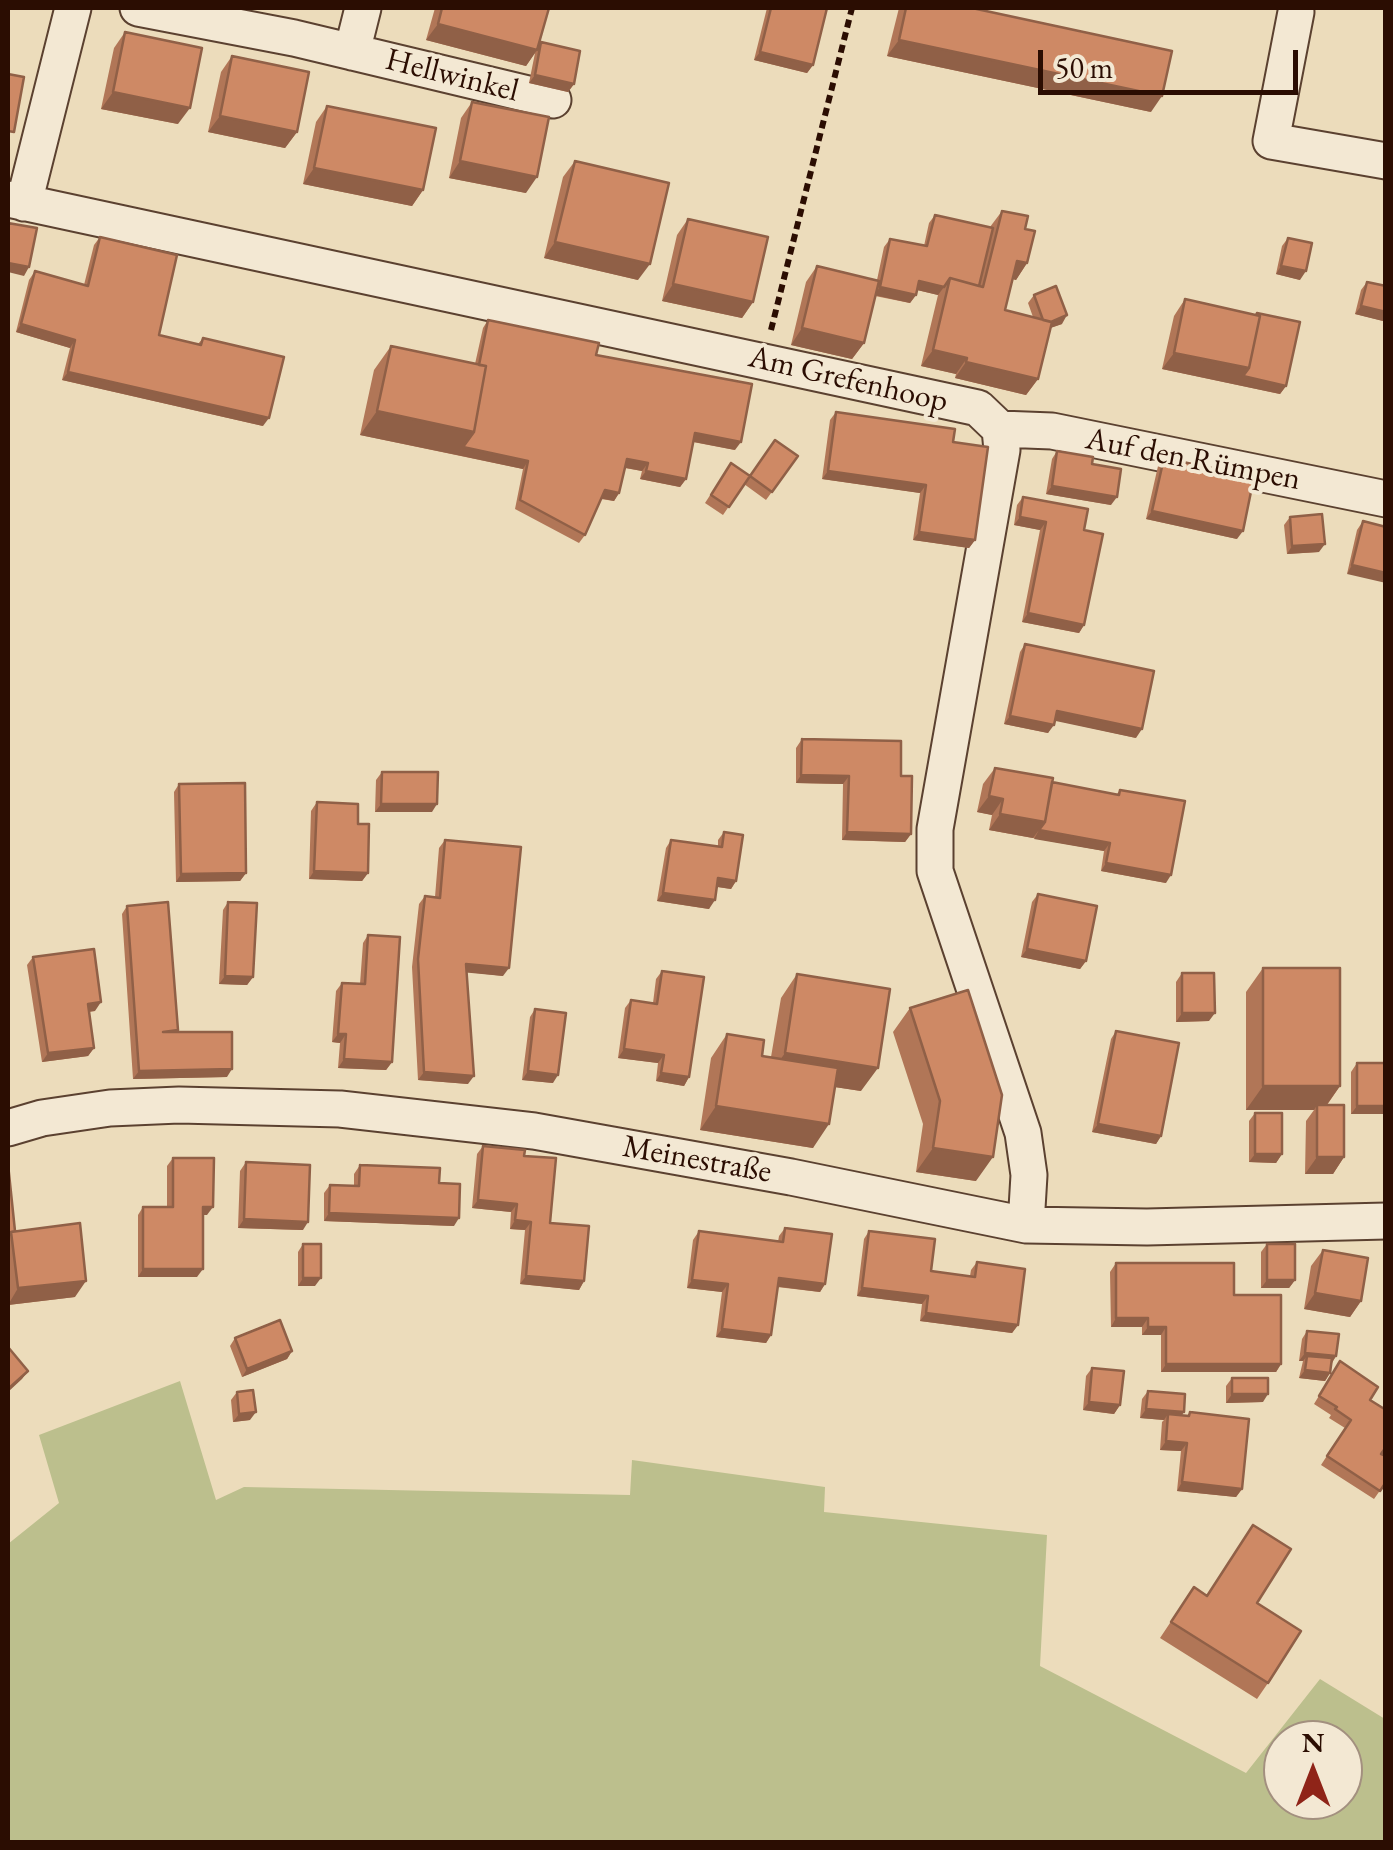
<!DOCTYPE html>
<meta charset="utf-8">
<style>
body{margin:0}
#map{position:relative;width:1393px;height:1850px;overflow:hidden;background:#ecdcbb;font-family:"EB Garamond",serif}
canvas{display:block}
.frame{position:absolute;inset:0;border:10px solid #2b0d02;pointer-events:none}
.north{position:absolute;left:1263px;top:1720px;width:100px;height:100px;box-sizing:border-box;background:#f3e8d3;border:2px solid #a3907f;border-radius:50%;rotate:0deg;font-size:28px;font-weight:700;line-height:40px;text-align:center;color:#2b0d02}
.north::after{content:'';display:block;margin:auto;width:35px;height:45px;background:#8f2418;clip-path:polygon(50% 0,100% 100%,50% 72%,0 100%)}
.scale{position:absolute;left:1038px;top:50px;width:260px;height:45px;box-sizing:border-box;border:5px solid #2b0d02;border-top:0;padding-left:12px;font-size:30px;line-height:35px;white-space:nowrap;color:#2b0d02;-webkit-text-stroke:8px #f3e8d3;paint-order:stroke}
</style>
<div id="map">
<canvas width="1393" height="1850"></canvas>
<div class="frame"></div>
<div class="north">N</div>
<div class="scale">50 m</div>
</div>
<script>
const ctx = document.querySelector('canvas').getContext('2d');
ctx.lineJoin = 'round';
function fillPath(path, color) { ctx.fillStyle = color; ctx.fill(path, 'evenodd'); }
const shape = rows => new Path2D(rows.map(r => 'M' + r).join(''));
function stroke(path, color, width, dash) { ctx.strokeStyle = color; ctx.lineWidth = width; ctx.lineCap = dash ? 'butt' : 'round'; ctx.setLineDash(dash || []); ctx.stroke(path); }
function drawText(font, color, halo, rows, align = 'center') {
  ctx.font = font + ' "EB Garamond",serif'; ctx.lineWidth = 8; ctx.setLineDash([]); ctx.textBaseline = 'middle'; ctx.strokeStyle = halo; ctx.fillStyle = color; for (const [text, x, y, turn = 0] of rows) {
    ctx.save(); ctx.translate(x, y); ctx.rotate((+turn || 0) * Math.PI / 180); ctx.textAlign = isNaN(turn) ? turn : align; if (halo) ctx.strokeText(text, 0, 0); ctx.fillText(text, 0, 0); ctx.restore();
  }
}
const green = shape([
 [180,1381,216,1500,244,1487,630,1495,632,1460,825,1487,824,1512,1047,1535,1040,1666,1246,1773,1320,1679,1385,1719,1385,1842,8,1842,8,1544,59,1503,39,1435],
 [1283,1740,1343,1740,1343,1800,1283,1800]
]);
const path = shape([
 [771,330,852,8]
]);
const minor = shape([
 [138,8,294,38,553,100],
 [1296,12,1271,141,1386,161],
 [352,52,363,8],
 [8,199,978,408,1000,429,1002,450,935,829,935,871,1023,1133,1029,1175,1026,1225],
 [24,203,73,8],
 [1000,429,1052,431,1386,499],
 [8,1128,42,1118,110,1108,179,1105,340,1109,534,1131,791,1177,1026,1225,1147,1227,1386,1221]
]);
const wall = shape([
 [435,8,549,8,538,47,541,42,574,84,568,92,529,83,535,53,526,66,426,40],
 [767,8,827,8,813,65,807,73,754,60],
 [899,8,972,8,1151,112,887,56],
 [125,32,178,124,101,109,114,48],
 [232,56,297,132,285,148,208,132,221,72],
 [472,102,526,193,449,178,461,118],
 [327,106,423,190,412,206,303,184,316,122],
 [575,161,638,280,544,258,563,177],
 [1002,211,1025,229,1027,263,1016,280,1013,279,1005,310,1033,317,1028,303,1034,295,1062,324,1050,328,1038,379,1026,395,955,378,956,374,921,366,938,295,917,290,916,295,910,303,875,296,864,343,852,359,791,345,806,282,817,266,877,280,884,247,890,239,924,246,929,223,935,215,990,227],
 [688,219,753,302,742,318,662,301,677,235],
 [100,237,159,335,198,344,203,338,263,426,62,380,70,348,16,332,29,280,35,271,84,285,94,245],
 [1288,238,1300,280,1276,274,1282,246],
 [1367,282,1383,321,1355,314,1361,290],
 [1185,299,1286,386,1280,394,1162,369,1174,316],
 [488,320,596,355,735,450,693,442,686,479,680,487,640,479,642,471,625,468,619,493,614,501,601,499,585,535,579,543,515,509,523,469,360,435,374,370,391,346,475,364,483,328],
 [836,412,953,442,975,540,969,548,913,540,920,493,822,479,830,420],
 [1057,451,1092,464,1111,505,1046,494,1052,459],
 [798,456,766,500,744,484,723,515,705,503,731,463,750,476],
 [1164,458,1237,539,1146,519,1158,466],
 [1023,497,1084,530,1084,625,1079,633,1022,622,1040,530,1014,525,1017,505],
 [1290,517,1319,552,1287,554,1284,525],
 [1363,521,1386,527,1347,574,1357,530],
 [1025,644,1136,738,1055,720,1048,733,1004,724,1020,652],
 [802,739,901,776,911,834,905,842,842,840,843,784,796,783,796,748],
 [995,768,1052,782,1117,794,1120,790,1166,883,1101,871,1104,851,989,830,992,815,977,812,983,784],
 [382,772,432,812,375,812,376,780],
 [179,784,246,873,240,881,176,882,174,792],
 [317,802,358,824,368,873,362,881,309,879,311,811],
 [724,832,736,881,731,889,717,887,709,909,657,901,666,848,671,840,718,846,718,840],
 [445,840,503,976,467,972,468,1084,418,1080,412,967,419,904,425,896,435,897,439,848],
 [1038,894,1086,961,1080,969,1021,957,1032,902],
 [228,902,253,977,247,985,219,984,223,910],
 [127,906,177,1032,227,1077,133,1079,122,914],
 [368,935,392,1062,386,1070,338,1068,340,1043,332,1042,336,991,342,983,360,984,363,943],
 [33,957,95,1011,89,1012,94,1048,88,1056,42,1062,27,965],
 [1263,968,1340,1086,1327,1105,1344,1157,1333,1174,1305,1174,1306,1121,1314,1110,1246,1110,1246,992],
 [662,971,689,1077,684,1086,656,1081,658,1063,618,1058,625,1008,631,1000,653,1003,656,979],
 [1182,973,1209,1021,1176,1022,1176,982],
 [797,974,861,1091,835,1087,813,1148,700,1130,711,1058,727,1034,762,1056,771,1057,781,998],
 [910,1008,976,1181,916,1172,923,1124,893,1032],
 [535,1009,553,1083,522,1080,530,1017],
 [1116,1031,1161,1136,1156,1144,1092,1132,1111,1039],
 [1357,1063,1386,1114,1351,1114,1351,1072],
 [1255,1113,1282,1154,1276,1163,1249,1162,1249,1121],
 [483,1146,524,1156,550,1223,584,1281,579,1290,520,1284,525,1230,510,1229,511,1212,472,1208,477,1154],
 [173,1158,207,1215,203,1215,197,1277,138,1277,138,1215,143,1207,167,1207,167,1166],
 [246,1162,303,1230,238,1228,240,1171],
 [8,1164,15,1231,75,1297,8,1305],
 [360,1165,454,1226,324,1221,324,1193,330,1185,354,1186,354,1174],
 [785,1228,825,1284,820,1292,777,1287,771,1335,766,1343,716,1337,722,1292,687,1288,693,1240,699,1231,778,1242,779,1236],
 [869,1231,931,1271,970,1276,971,1270,977,1262,1018,1325,1012,1333,920,1321,922,1304,857,1296,864,1239],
 [303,1244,315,1286,298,1286,298,1252],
 [1267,1244,1295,1280,1289,1288,1261,1288,1261,1252],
 [1323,1250,1361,1301,1350,1317,1304,1309,1311,1266],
 [1116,1263,1234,1295,1281,1364,1276,1372,1161,1372,1161,1335,1142,1335,1142,1327,1111,1327,1110,1272],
 [1307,1331,1336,1356,1332,1363,1330,1373,1325,1381,1299,1378,1303,1361,1299,1361,1302,1339],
 [235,1338,292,1351,287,1359,242,1377,230,1346],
 [1340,1361,1370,1400,1386,1482,1374,1499,1321,1465,1345,1428,1329,1418,1331,1415,1314,1404],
 [1092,1368,1120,1405,1114,1414,1083,1410,1086,1376],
 [1232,1378,1263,1402,1226,1403,1226,1386],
 [1148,1391,1182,1415,1187,1416,1190,1412,1242,1489,1236,1497,1177,1491,1181,1451,1160,1450,1162,1422,1164,1420,1140,1418,1142,1399],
 [237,1392,250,1420,233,1422,231,1400],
 [1253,1525,1257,1603,1268,1683,1257,1699,1160,1638,1194,1587,1207,1595]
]);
const shadedWall = shape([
 [438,24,537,50,526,66,426,40],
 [899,40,1162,96,1151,112,887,56],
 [760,52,813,65,807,73,754,60],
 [535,75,574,84,568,92,529,83],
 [113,92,190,108,178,124,101,109],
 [220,116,297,132,285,148,208,132],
 [460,161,537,177,526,193,449,178],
 [314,168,423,190,412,206,303,184],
 [555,242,650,264,638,280,544,258],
 [1017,261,1027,263,1016,280,1005,277],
 [8,263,29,267,24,276,8,272],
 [1281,266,1306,271,1300,280,1276,274],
 [919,281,944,287,938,295,913,289],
 [673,284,753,302,742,318,662,301],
 [880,287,916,295,910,303,874,295],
 [1361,306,1386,312,1386,317,1383,321,1355,314],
 [1067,315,1062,324,1039,332,1045,324],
 [21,324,75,340,70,348,16,332],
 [802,328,864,343,852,359,791,345],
 [933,350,967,358,956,374,921,366],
 [1174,353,1249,368,1286,386,1280,394,1162,369],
 [966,362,1038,379,1026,395,955,378],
 [68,372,269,418,263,426,62,380],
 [377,411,474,432,457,455,360,435],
 [695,433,741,442,735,450,689,441],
 [463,447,528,461,523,469,457,455],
 [627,459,648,463,642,471,621,467],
 [646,471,686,479,680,487,640,479],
 [828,471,926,485,920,493,822,479],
 [1052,486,1117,497,1111,505,1046,494],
 [605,490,619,493,614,501,599,498],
 [1152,511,1243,531,1237,539,1146,519],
 [1020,517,1046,522,1040,530,1014,525],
 [919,532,975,540,969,548,913,540],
 [1325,544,1319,552,1287,554,1292,546],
 [1352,565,1386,573,1386,583,1347,574],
 [1028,613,1084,625,1079,633,1022,622],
 [1057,711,1142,729,1136,738,1051,720],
 [1010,716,1054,725,1048,733,1004,724],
 [801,775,849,776,843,784,796,783],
 [989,796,1003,799,992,815,977,812],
 [381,804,437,804,432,812,375,812],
 [1000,814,1045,822,1033,838,989,830],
 [1039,830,1110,843,1104,851,1034,839],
 [847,832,911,834,905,842,842,840],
 [1106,863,1171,875,1166,883,1101,871],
 [314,871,368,873,362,881,309,879],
 [246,873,240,881,176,882,181,874],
 [718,878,736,881,731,889,712,886],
 [663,893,715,900,709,909,657,901],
 [1027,949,1086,961,1080,969,1021,957],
 [466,964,509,968,503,976,461,972],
 [225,976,253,977,247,985,219,984],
 [101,1002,95,1011,82,1012,88,1004],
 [1182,1013,1215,1013,1209,1021,1176,1022],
 [338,1034,346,1034,340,1043,332,1042],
 [94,1048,88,1056,42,1062,48,1053],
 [624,1049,664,1055,658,1063,618,1058],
 [785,1053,878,1068,861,1091,768,1077],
 [344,1059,392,1062,386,1070,338,1068],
 [232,1069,227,1077,133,1079,139,1071],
 [528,1071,558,1075,553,1083,522,1080],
 [424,1072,474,1076,468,1084,418,1080],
 [661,1073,689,1077,684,1086,656,1081],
 [1263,1086,1340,1086,1323,1110,1317,1105,1314,1110,1246,1110],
 [716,1106,829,1124,813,1148,700,1130],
 [1357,1106,1386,1106,1386,1114,1351,1114],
 [1098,1124,1161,1136,1156,1144,1092,1132],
 [933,1148,993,1157,976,1181,916,1172],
 [1255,1154,1282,1154,1276,1163,1249,1162],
 [1317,1157,1344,1157,1333,1174,1305,1174],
 [478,1200,517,1204,511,1212,472,1208],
 [203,1207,213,1207,207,1215,197,1215],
 [329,1213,459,1218,454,1226,324,1221],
 [244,1219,308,1222,303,1230,238,1228],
 [515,1220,531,1222,525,1230,510,1229],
 [143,1269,203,1269,197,1277,138,1277],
 [526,1276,584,1281,579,1290,520,1284],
 [303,1278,321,1278,315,1286,298,1286],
 [779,1278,825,1284,820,1292,773,1286],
 [692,1280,728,1284,722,1292,687,1288],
 [1267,1280,1295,1280,1289,1288,1261,1288],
 [86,1281,75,1297,8,1305,18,1288],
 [862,1288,928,1296,922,1304,857,1296],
 [1315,1293,1361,1301,1350,1317,1304,1309],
 [926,1313,1018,1325,1012,1333,920,1321],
 [1116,1318,1148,1318,1142,1327,1111,1327],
 [1148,1327,1166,1327,1161,1335,1142,1335],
 [722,1329,771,1335,766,1343,716,1337],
 [292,1351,287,1359,242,1377,247,1369],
 [1305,1353,1336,1356,1331,1364,1307,1356,1303,1361,1299,1361],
 [1166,1364,1281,1364,1276,1372,1161,1372],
 [1305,1370,1330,1373,1325,1381,1299,1378],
 [28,1371,22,1379,8,1392,8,1389],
 [1232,1394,1268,1394,1263,1402,1226,1403],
 [1089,1402,1120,1405,1114,1414,1083,1410],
 [1146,1409,1184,1412,1178,1421,1168,1414,1164,1420,1140,1418],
 [256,1412,250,1420,233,1422,239,1414],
 [1166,1441,1187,1443,1181,1451,1160,1450],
 [1182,1482,1242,1489,1236,1497,1177,1491]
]);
const building = shape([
 [442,8,549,8,537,50,438,24,442,8],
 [771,8,827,8,813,65,760,52,771,8],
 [906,8,972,8,1172,51,1162,96,899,40,906,8],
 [125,32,202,48,190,108,113,92,125,32],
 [541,42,580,51,574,84,535,75,541,42],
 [232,56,309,72,297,132,220,116,232,56],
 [8,74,24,77,14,132,8,131,8,74],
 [472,102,549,117,537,177,460,161,472,102],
 [327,106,436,128,423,190,314,168,327,106],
 [575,161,669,183,650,264,555,242,575,161],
 [1002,211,1028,216,1025,229,1035,231,1027,263,1017,261,1005,310,1052,322,1038,379,966,362,967,358,933,350,950,278,983,287,1002,211],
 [935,215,993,228,979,286,950,278,944,287,919,281,916,295,880,287,890,239,927,246,935,215],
 [688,219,768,237,753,302,673,284,688,219],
 [8,223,37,228,29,267,8,263,8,223],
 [100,237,177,255,159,335,201,345,203,338,284,357,269,418,68,372,75,340,21,324,35,271,88,286,100,237],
 [1288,238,1312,243,1306,271,1281,266,1288,238],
 [817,266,879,281,864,343,802,328,817,266],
 [1367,282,1386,286,1386,312,1361,306,1367,282],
 [1056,286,1067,315,1051,322,1043,320,1034,295,1056,286],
 [1185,299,1260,316,1249,368,1174,353,1185,299],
 [1257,313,1300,322,1286,386,1243,376,1249,368,1260,316,1256,315,1257,313],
 [488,320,599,343,596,355,752,384,741,442,695,433,686,479,646,471,648,463,627,459,619,493,605,490,585,535,520,500,528,461,463,447,474,432,486,366,479,365,488,320],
 [391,346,486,366,474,432,377,411,391,346],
 [836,412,955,429,953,442,988,447,975,540,919,532,926,485,828,471,836,412],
 [775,440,798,456,772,492,750,476,775,440],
 [1057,451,1093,457,1092,464,1121,469,1117,497,1052,486,1057,451],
 [1164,458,1254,477,1243,531,1152,511,1164,458],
 [731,463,750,476,729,507,711,495,731,463],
 [1023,497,1088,509,1084,530,1103,534,1084,625,1028,613,1046,522,1020,517,1023,497],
 [1322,514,1325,544,1292,546,1290,517,1322,514],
 [1363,521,1386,527,1386,573,1352,565,1363,521],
 [1025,644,1154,671,1142,729,1057,711,1054,725,1010,716,1025,644],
 [802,739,901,741,901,776,912,776,911,834,847,832,849,776,801,775,802,739],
 [995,768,1053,778,1045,822,1000,814,1003,799,989,796,995,768],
 [382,772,438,772,437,804,381,804,382,772],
 [1052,782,1119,795,1120,790,1185,801,1171,875,1106,863,1110,843,1039,830,1045,822,1052,782],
 [245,783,246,873,181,874,179,784,245,783],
 [317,802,358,804,358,824,369,824,368,873,314,871,317,802],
 [724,832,743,835,736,881,718,878,715,900,663,893,671,840,722,847,724,832],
 [445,840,521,847,509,968,466,964,474,1076,424,1072,418,959,425,896,440,898,445,840],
 [1038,894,1097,906,1086,961,1027,949,1038,894],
 [168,902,178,1030,163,1032,232,1032,232,1069,139,1071,127,906,168,902],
 [228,902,257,903,253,977,225,976,228,902],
 [368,935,400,937,392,1062,344,1059,346,1034,338,1034,342,983,365,984,368,935],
 [94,949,101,1002,88,1004,94,1048,48,1053,33,957,94,949],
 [1263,968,1340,968,1340,1086,1263,1086,1263,968],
 [662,971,704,977,689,1077,661,1073,664,1055,624,1049,631,1000,657,1004,662,971],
 [1182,973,1214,973,1215,1013,1182,1013,1182,973],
 [797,974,890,989,878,1068,785,1053,797,974],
 [968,990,1002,1095,993,1157,933,1148,940,1101,910,1008,968,990],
 [535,1009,566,1013,558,1075,528,1071,535,1009],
 [1116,1031,1179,1043,1161,1136,1098,1124,1116,1031],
 [727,1034,764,1040,762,1056,838,1068,829,1124,716,1106,727,1034],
 [1357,1063,1386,1063,1386,1106,1357,1106,1357,1063],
 [1317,1105,1344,1105,1344,1157,1317,1157,1317,1105],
 [1255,1113,1282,1113,1282,1154,1255,1154,1255,1113],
 [483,1146,525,1150,524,1156,556,1158,550,1223,589,1226,584,1281,526,1276,531,1222,515,1220,517,1204,478,1200,483,1146],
 [173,1158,214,1158,213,1207,203,1207,203,1269,143,1269,143,1207,173,1207,173,1158],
 [246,1162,310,1165,308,1222,244,1219,246,1162],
 [8,1164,15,1231,11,1232,8,1237,8,1164],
 [360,1165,440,1168,439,1183,460,1184,459,1218,329,1213,330,1185,359,1186,360,1165],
 [80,1223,86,1281,18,1288,11,1232,80,1223],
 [785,1228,832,1234,825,1284,779,1278,771,1335,722,1329,728,1284,692,1280,699,1231,783,1242,785,1228],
 [869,1231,935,1239,931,1271,975,1277,977,1262,1025,1269,1018,1325,926,1313,928,1296,862,1288,869,1231],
 [303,1244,321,1244,321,1278,303,1278,303,1244],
 [1267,1244,1295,1244,1295,1280,1267,1280,1267,1244],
 [1323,1250,1368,1258,1361,1301,1315,1293,1323,1250],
 [1116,1263,1234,1263,1234,1295,1281,1295,1281,1364,1166,1364,1166,1327,1148,1327,1148,1318,1116,1318,1116,1263],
 [280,1320,292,1351,247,1369,235,1338,280,1320],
 [1307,1331,1339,1334,1336,1356,1305,1353,1307,1331],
 [8,1347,28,1371,8,1389,8,1347],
 [1307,1356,1332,1358,1330,1373,1305,1370,1307,1356],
 [1340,1361,1378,1387,1370,1400,1386,1410,1386,1447,1381,1454,1386,1456,1386,1482,1380,1491,1327,1456,1351,1420,1335,1409,1337,1407,1319,1396,1340,1361],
 [1092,1368,1124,1371,1120,1405,1089,1402,1092,1368],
 [1232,1378,1268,1378,1268,1394,1232,1394,1232,1378],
 [253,1390,256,1412,239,1414,237,1392,253,1390],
 [1148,1391,1185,1394,1184,1412,1146,1409,1148,1391],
 [1190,1412,1249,1419,1242,1489,1182,1482,1187,1443,1166,1441,1168,1414,1189,1416,1190,1412],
 [1253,1525,1291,1549,1257,1603,1301,1631,1268,1683,1171,1622,1194,1587,1207,1596,1253,1525]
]);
const streetNames = [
 ["Hellwinkel",452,76,14],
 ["Am Grefenhoop",848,380,13],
 ["Auf den Rümpen",1193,460,11],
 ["Meinestraße",697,1160,10]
];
fillPath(green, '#bcbf8d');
stroke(minor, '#5b4130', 39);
stroke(path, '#2b0d02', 6, [8, 5]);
stroke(minor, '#f3e8d3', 35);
fillPath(wall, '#b17657');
fillPath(shadedWall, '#906047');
fillPath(building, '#ce8965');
stroke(building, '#906047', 2.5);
drawText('32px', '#2b0d02', '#f3e8d3', streetNames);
</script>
